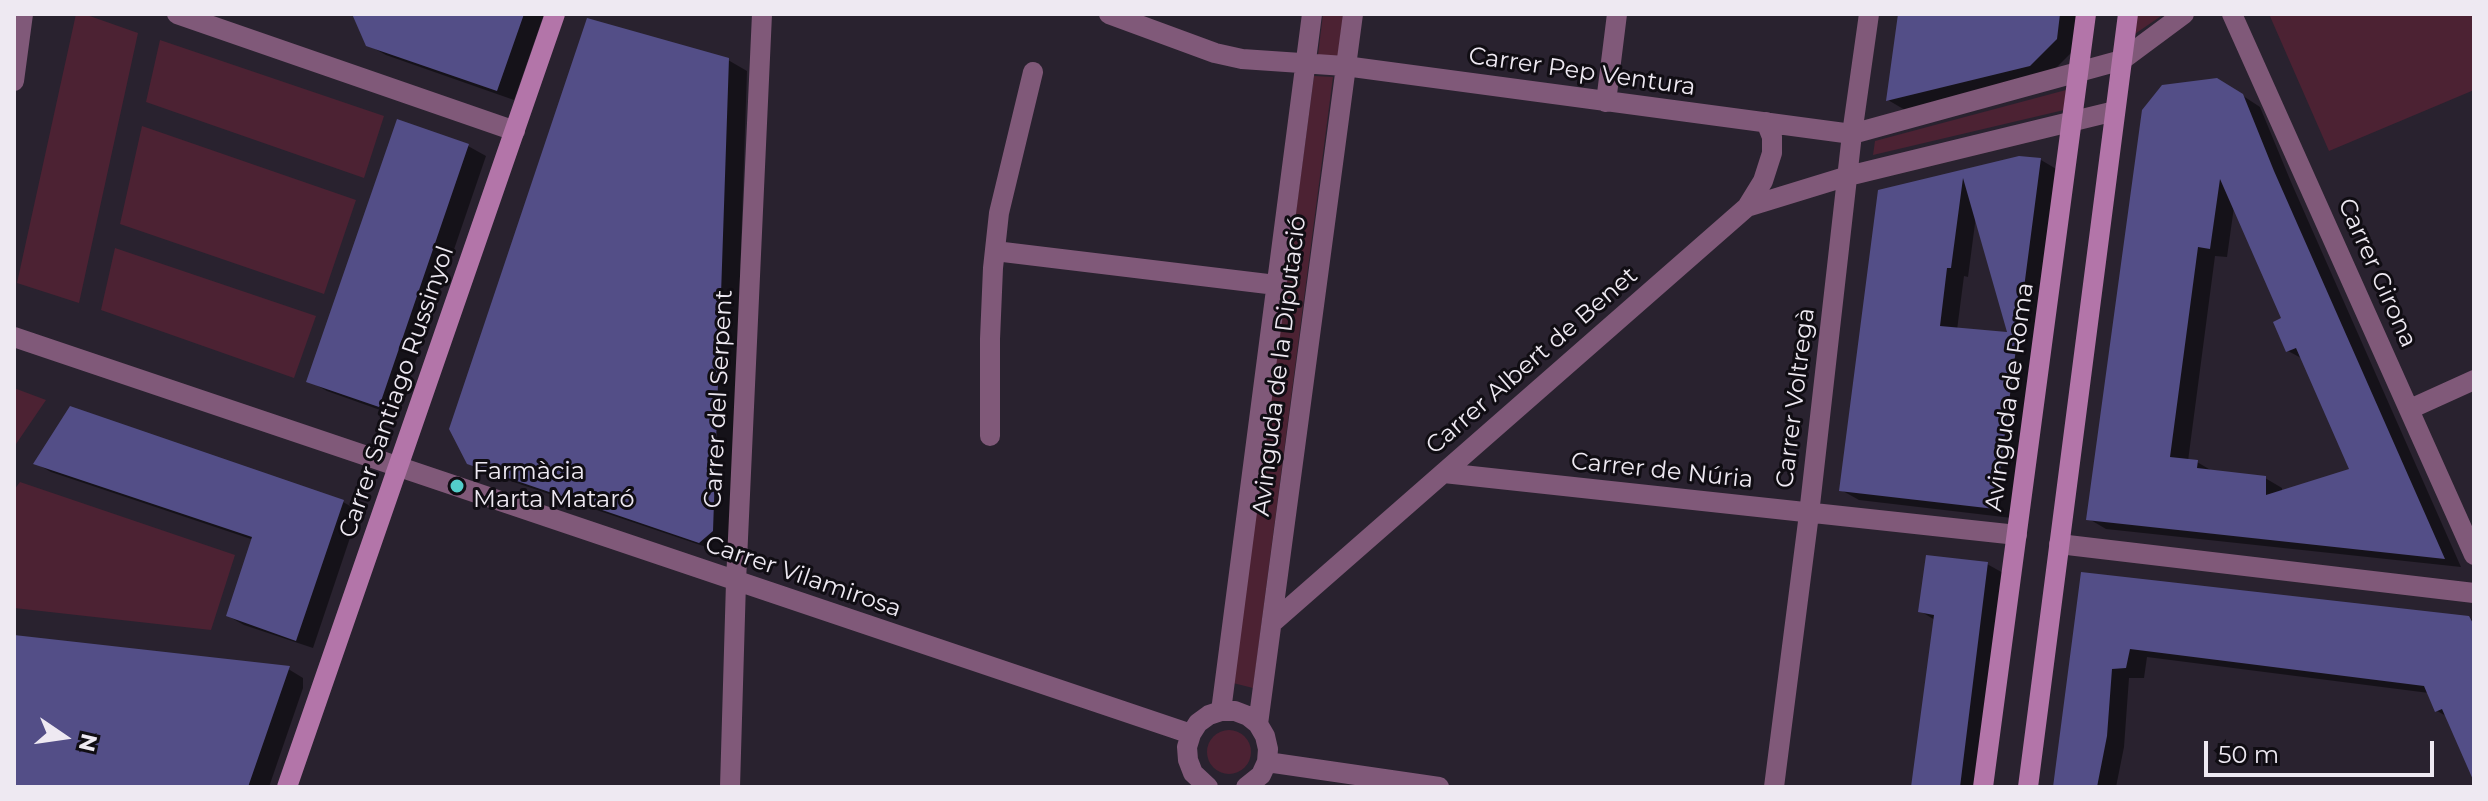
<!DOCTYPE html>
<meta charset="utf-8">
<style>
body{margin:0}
#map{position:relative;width:2488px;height:801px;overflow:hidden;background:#29222f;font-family:Montserrat,sans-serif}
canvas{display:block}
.frame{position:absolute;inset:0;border:16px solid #eee9f2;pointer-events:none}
.north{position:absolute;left:24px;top:697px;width:80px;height:80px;-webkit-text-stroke:6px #100d13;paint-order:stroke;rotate:103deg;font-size:22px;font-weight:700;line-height:32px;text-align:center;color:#eee9f2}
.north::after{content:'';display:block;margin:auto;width:28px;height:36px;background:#eee9f2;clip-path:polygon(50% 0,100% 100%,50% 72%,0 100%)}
.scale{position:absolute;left:2204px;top:741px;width:230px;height:36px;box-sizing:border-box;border:4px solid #eee9f2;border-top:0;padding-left:10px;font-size:24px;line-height:28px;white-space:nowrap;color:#eee9f2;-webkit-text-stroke:6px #100d13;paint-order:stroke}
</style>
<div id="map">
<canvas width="2488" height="801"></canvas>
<div class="frame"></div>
<div class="north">N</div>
<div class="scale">50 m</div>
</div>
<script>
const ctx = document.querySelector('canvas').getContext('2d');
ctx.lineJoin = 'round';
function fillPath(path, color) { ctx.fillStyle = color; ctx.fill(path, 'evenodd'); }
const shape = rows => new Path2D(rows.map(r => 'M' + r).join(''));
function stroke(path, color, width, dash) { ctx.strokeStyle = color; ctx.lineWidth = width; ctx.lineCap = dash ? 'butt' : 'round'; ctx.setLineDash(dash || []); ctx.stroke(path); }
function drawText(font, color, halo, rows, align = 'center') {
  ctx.font = font + ' Montserrat,sans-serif'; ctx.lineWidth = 6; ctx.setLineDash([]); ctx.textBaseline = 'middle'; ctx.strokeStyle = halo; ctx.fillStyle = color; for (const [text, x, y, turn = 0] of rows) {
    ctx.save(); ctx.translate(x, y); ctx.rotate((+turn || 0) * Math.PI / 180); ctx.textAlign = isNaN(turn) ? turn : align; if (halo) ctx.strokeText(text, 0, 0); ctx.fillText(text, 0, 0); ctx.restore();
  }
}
const green = shape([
 [76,14,84,14,138,33,79,303,17,283],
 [1323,14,1343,14,1338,56,1318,55],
 [2131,14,2164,14,2126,40],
 [2269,14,2472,14,2474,19,2474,90,2329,151],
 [160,40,384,116,364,178,146,102],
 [1314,76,1333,77,1253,688,1233,683],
 [2066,90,2064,110,1873,155,1875,141],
 [142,126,356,200,324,294,120,224],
 [115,248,316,316,294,378,101,310],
 [14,388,46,400,14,447],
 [20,482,235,555,211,630,14,608,14,490],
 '1207 752a22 22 0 1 1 44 0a22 22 0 1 1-44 0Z'
]);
const shadow = shape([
 [354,14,544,14,514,100,386,55,368,45],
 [1900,14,2079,14,2075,49,2049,75,1905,110,1888,100],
 [728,60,747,71,731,542,718,551,487,473,468,462],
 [2234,90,2260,107,2291,182,2461,567,2106,529,2089,519],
 [2234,207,2284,319,2288,351,2303,359,2352,471,2282,492,2282,488,2265,478,2214,472,2197,462,2188,461,2215,256,2227,257],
 [398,122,468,146,486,156,397,416,327,391,309,381],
 [2041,160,2058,170,2012,518,1859,500,1841,490,1880,191],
 [1976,216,2010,335,1957,330,1964,276,1968,277],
 [35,463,343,502,359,511,313,648,244,625,228,616,254,540,51,472],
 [1987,564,2005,574,1979,787,1913,787,1935,620,1920,611],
 [2083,575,2469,618,2474,621,2474,777,2448,717,2437,711,2429,693,2147,657,2144,678,2129,678,2124,747,2116,787,2055,787],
 [14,637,285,667,303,678,303,688,269,787,14,787]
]);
const building = shape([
 [352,14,524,14,497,91,366,46],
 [1898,14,2060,14,2057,39,2030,66,1886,101],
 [587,18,729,58,713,531,699,543,467,464,449,429],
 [2217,78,2243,94,2274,171,2445,559,2086,520,2142,110,2162,85],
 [2220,179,2281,318,2273,322,2286,352,2296,348,2349,469,2266,495,2266,476,2197,468,2198,460,2170,457,2198,247,2210,249],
 [397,119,469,144,379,407,306,382],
 [2019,156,2041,158,1995,509,1839,491,1878,190],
 [1963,178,2007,332,1940,326,1947,268,1951,268],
 [70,406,344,500,296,641,226,616,252,537,33,464],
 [1926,555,1988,562,1960,787,1911,787,1934,615,1918,612],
 [2081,572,2469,616,2474,625,2474,782,2442,709,2435,712,2424,686,2130,649,2126,668,2112,669,2107,736,2097,787,2053,787],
 [14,635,290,666,248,787,14,787]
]);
const street = shape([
 [177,14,515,131],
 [1109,14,1215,53,1242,59,1345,66,1852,134,2122,60,2184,14],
 [2232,14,2474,555],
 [14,81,23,14],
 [1606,102,1617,14],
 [1747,207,1763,181,1772,153,1772,137,1766,122],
 [995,251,1276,285],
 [14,337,1191,734],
 [2410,409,2474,380],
 [990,436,990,339,993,268,999,213,1033,72],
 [1444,473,2017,535],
 [2059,544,2474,593],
 [1272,623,1747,207,1848,176,2115,111],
 [1221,711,1312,14],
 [1258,724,1353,14],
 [1267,762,1439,787],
 [730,787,736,582,762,14],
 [1208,787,1193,773,1188,760,1187,747,1191,734,1198,723,1209,715,1221,711,1235,711,1248,716,1258,724,1265,736,1268,749,1267,762,1261,775,1246,787],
 [1774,787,1809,514,1852,134,1869,14]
]);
const secondary = shape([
 [287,787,555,14],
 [1983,787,2086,14],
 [2028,787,2128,14]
]);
const markers = [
 [457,486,8,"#53cdca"]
];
const streetNames = [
 ["Carrer Pep Ventura",1582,72,8],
 ["Carrer Girona",2377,273,66],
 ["Carrer Albert de Benet",1532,361,-41],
 ["Avinguda de la Diputació",1280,366,-83],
 ["Carrer Santiago Russinyol",397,392,-71],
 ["Avinguda de Roma",2010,397,-82],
 ["Carrer Voltregà",1796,398,-83],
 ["Carrer del Serpent",719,399,-87],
 ["Carrer de Núria",1662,471,6],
 ["Carrer Vilamirosa",803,577,19]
];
const poiNames = [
 ["Farmàcia",473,472],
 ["Marta Mataró",473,500]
];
fillPath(green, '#4c2233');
fillPath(shadow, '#0007');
fillPath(building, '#534e87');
stroke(street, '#805979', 20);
stroke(secondary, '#b375a9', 20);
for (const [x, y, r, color] of markers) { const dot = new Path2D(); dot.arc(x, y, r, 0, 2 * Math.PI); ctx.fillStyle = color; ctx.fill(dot); stroke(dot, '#100d13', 3); }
drawText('24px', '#eee9f2', '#100d13', streetNames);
drawText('24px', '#eee9f2', '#100d13', poiNames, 'left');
</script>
